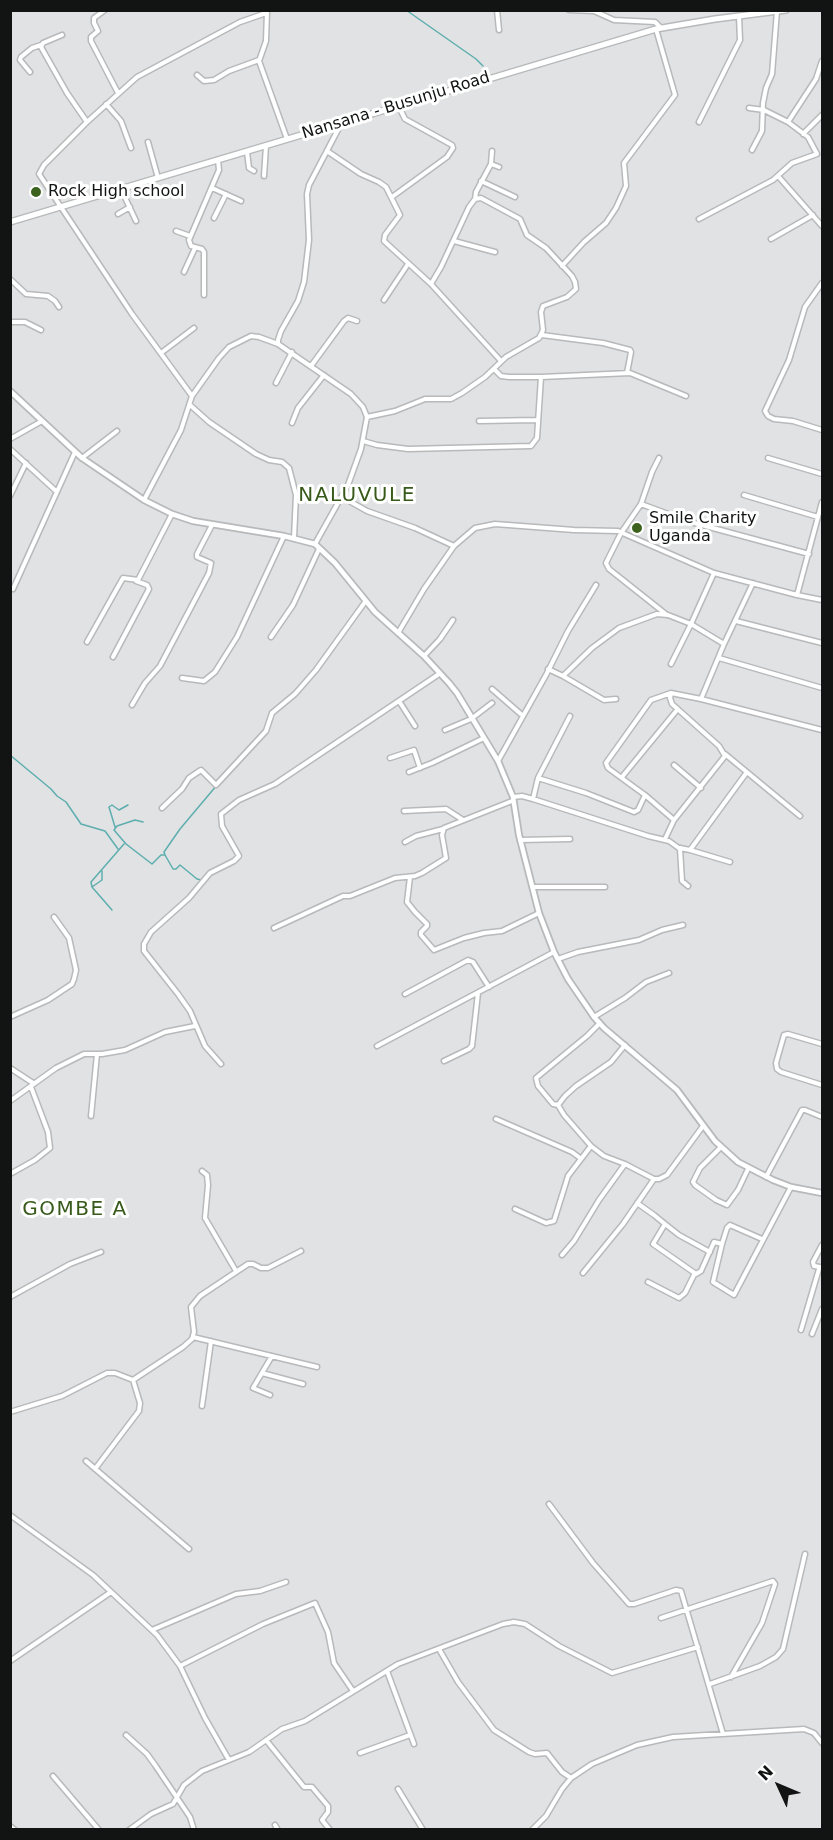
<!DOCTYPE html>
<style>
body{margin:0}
#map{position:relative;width:833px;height:1840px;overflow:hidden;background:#e0e2e3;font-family:"DejaVu Sans",sans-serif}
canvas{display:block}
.frame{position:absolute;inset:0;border:12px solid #121313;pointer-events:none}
.north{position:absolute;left:749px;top:1756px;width:60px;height:60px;-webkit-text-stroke:4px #fff;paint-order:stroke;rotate:314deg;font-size:16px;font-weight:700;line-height:24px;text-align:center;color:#121313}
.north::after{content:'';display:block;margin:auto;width:21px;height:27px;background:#121313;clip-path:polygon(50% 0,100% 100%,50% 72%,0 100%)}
</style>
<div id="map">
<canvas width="833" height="1840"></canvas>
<div class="frame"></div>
<div class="north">N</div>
</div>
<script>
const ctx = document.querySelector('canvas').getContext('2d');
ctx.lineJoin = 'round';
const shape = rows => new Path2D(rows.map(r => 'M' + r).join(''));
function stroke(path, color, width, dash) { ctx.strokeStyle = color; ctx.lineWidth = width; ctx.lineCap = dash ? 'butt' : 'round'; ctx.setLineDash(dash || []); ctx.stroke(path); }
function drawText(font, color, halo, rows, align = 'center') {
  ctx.font = font + ' "DejaVu Sans",sans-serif'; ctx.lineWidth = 6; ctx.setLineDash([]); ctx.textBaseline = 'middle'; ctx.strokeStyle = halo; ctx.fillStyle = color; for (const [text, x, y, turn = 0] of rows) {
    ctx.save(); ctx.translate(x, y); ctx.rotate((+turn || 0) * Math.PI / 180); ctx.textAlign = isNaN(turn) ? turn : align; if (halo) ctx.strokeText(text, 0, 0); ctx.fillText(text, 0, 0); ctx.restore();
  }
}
const stream = shape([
 [406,10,476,59,483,66],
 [10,755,51,789,57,796,66,802,81,824,105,831,118,849],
 [143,822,135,820,117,826,114,830,126,844,152,864,161,855,165,855,164,852,180,829,217,785],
 [115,827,109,807,112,805,119,810,128,805],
 [165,855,173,869,176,869,180,865,197,879,201,880],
 [102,871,102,880,92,887,112,910],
 [92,887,91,882,124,844]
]);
const minor = shape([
 [105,10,94,18,94,23,98,31,91,37,91,41,118,93],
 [497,10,499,30],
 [569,10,594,11,614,20,655,22,661,28],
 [267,11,266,41,259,61,287,139],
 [62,35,43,43,41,47,67,93,87,122],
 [30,72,20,60,21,57,32,48,41,45],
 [197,75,204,81,214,80,229,71,259,60],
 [106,104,121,121,131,148],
 [699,122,740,40,739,16],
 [788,122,816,79,822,61],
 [803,134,822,115],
 [148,142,158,178],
 [752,150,762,131,763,103,766,88,772,74,777,11],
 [327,151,361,174,379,182,386,187,400,215,385,235,384,241,431,284,501,361],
 [247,152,249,168,254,171],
 [491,164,499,167],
 [264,176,266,146],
 [778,176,822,226],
 [481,181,515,197],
 [212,188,241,201],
 [121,189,136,221],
 [392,197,447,157,453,148,452,145,405,119,398,105],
 [118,214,130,207],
 [214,218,226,194],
 [699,219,773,180,792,163,817,154,808,137,788,122,764,110,749,108],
 [176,231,190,236],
 [771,239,813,215],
 [454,241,495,252],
 [562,266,584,242,606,223,616,208,626,186,624,163,675,95,656,29],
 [184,272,195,248],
 [10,279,26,294,48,296,55,301,59,307],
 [822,283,805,307,789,360,765,411,768,416,774,419,793,421,822,430],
 [431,284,441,267,469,207,475,199,476,192,491,164,492,151],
 [204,295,204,252,202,249,191,246,189,240,219,170,218,160],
 [384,300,408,264],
 [10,322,25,322,41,330],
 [542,335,603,343,630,350,631,352,627,373],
 [161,353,194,328],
 [311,366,344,321,348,318,357,321],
 [494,369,501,376,509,377,541,377],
 [276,383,292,352],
 [192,396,132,314,39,174,44,165,87,122,137,77,240,22,266,13],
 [190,405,209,422,256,454,269,460,282,462,289,468,296,495,294,538],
 [367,417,395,411,425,399,451,399,462,393,485,377,506,357,539,338,543,330,541,312,543,306,567,297,576,289,575,282,572,276,546,248,527,235,520,219,481,198,475,199],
 [479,421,537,420],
 [292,423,298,408,324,375],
 [10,439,42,421],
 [363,441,377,445,408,449,531,446,537,438,541,377,630,373,686,396],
 [10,449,57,492],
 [82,458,117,431],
 [659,458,652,472,641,504,621,533,606,563,609,569,667,615],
 [768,458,822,474],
 [744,495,818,517],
 [10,496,26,463],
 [342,497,367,511,415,528,454,546],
 [144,500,181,430,192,396,219,358,229,347,251,336,259,337,278,344],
 [641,504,687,521,809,554],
 [315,544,348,485,361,449,367,417,363,407,351,394,278,344,278,340,281,331,298,301,304,282,309,240,307,194,309,185,341,124],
 [753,583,724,644,701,699,822,730],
 [13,589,75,452],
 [797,595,822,502],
 [736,621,822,643],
 [398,633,424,589,454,546,475,528,495,524,574,530,618,531,714,573,797,595,822,600],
 [271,637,293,605,319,549],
 [87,642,123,578,138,580,172,514],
 [424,656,440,639,453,620],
 [113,657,149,589,147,585,136,581],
 [719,658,822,688],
 [671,664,691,624,724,644],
 [548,669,563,676,592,648,619,628,657,614,668,615,691,624,714,573],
 [563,676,604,700,616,699],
 [182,678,204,681,215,672,237,637,284,536],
 [492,689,523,716],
 [399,701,415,726],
 [132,705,145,683,160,666,209,573,211,563,197,557,197,554,212,525],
 [445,730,471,719,492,703],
 [725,754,800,816],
 [390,758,414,750,420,768],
 [498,761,546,675,568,631,596,585],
 [674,765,701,788],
 [409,772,432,763,484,738],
 [622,777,677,710],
 [538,778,570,716],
 [513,797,522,796,533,799,648,836,669,841,680,849,682,881,688,886],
 [533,799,538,778,586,793,634,812,638,810,645,795],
 [162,808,182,789,189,778,201,770,216,785,266,731,272,713,295,694,316,670,365,602],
 [404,811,446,809,463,820],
 [674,820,645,795,608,768,606,763,651,700,671,693,701,699],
 [665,839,674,820,725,756,719,746,672,704,670,698,671,693],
 [520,840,570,839],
 [405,842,416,836,443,829],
 [680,848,690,850,747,772],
 [690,850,730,862],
 [410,877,407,902,415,912,427,924,427,926,421,932,421,935,434,950,464,938,484,933,502,931,539,913],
 [533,887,605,887],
 [274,928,343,896,350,896,395,878,415,876,422,873,446,858,442,835,444,828,512,801],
 [558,959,578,952,639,940,662,930,683,925],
 [405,994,468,960,473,962,489,987],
 [10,1017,48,1000,72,984,74,979,76,970,69,938,54,917],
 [594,1017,625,998,646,982,669,973],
 [822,1044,788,1034,784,1035,776,1063,777,1069,781,1072,822,1085],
 [625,1045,611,1062,576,1086,565,1096,558,1105,564,1115,591,1146,604,1156,625,1164,654,1179,659,1179,667,1175,703,1126],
 [377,1046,554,952],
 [444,1061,469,1049,472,1046,478,993],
 [221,1064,205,1046,190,1011,178,994,144,951,144,944,151,932,189,898,210,873,234,861,239,856,222,826,221,814,239,800,275,784,439,674],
 [10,1068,33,1083],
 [10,1101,56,1068,84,1054,102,1054,125,1050,165,1032,195,1026],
 [558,1105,553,1104,538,1086,536,1078,587,1036,600,1023],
 [91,1116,97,1054],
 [496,1119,572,1152,580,1158],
 [721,1147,700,1168,693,1182,695,1185,716,1200,727,1205,738,1190,748,1169],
 [202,1171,207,1175,208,1185,205,1218,236,1271],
 [10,1174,35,1160,50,1148,48,1132,31,1087],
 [766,1177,802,1110,805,1110,822,1117],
 [637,1203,654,1215,665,1224,653,1244,696,1274,701,1271,714,1242,722,1244,727,1228,730,1225,762,1239],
 [515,1209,546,1223,554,1221,568,1176,591,1146],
 [665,1224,679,1235,710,1252],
 [722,1244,713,1282,734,1295,791,1187],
 [562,1255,574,1241,599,1200,625,1164],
 [583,1273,623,1224,654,1179],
 [648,1282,679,1298,685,1293,695,1273],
 [10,1297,70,1264,101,1252],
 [801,1330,819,1269,820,1267,814,1266,813,1262,822,1245],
 [812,1334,822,1309],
 [193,1337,317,1367],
 [262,1373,303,1384],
 [133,1380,183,1347,192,1339,194,1332,191,1307,200,1296,248,1264,253,1264,261,1268,268,1268,301,1251],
 [270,1395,253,1388,272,1356],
 [202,1406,211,1341],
 [10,1412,62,1396,107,1373,115,1373,133,1380],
 [86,1461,189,1549],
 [95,1469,139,1411,140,1403,133,1380],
 [549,1504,593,1563,629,1604,634,1604,676,1590,681,1591,723,1734],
 [10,1515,93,1575,157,1635,180,1666,205,1718,229,1760],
 [661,1618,773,1581,775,1584,762,1623,731,1677],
 [152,1630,236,1594,260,1591,286,1582],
 [439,1649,458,1682,494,1730,529,1752,535,1754,547,1753,562,1772,571,1778],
 [10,1661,111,1592],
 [180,1666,263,1624,315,1603,328,1632,334,1663,353,1691],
 [387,1671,414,1744],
 [710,1684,760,1666,776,1657,783,1649,805,1554],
 [126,1735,147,1754,155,1765,190,1817,194,1830],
 [266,1740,304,1787,312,1787,328,1806,328,1812,322,1820,330,1830],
 [360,1753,410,1735],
 [53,1776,99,1830],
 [398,1789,423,1830],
 [275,1825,278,1830],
 [10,1826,15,1830],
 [129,1830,151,1814,173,1804,184,1785,202,1771,249,1752,282,1729,305,1721,398,1664,503,1624,514,1622,525,1624,559,1646,612,1673,698,1647],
 [532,1830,546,1816,562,1789,571,1778,592,1764,637,1745,673,1737,804,1729,814,1733,822,1743]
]);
const tertiary = shape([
 [10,391,82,458,144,500,172,514,193,521,284,536,315,544,335,563,375,612,424,656,449,683,457,693,498,761,513,797,519,835,539,913,554,952,568,979,594,1017,604,1028,677,1090,715,1141,738,1162,773,1180,791,1187,822,1193]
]);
const primary = shape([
 [10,222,656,29,715,19,786,10]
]);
const markers = [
 [36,192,6,"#3c621d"],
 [637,528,6,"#3c621d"]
];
const streetNames = [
 ["Nansana - Busunju Road",396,106,-17]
];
const poiNames = [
 ["Rock High school",48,192],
 ["Smile Charity",649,519],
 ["Uganda",649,537]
];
const quarterNames = [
 ["NALUVULE",357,496],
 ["GOMBE A",75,1210]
];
stroke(stream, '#5eaeaf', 1.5);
stroke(minor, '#b7b9ba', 7);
stroke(tertiary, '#b7b9ba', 8);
stroke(primary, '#b7b9ba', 8);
stroke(minor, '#fff', 4);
stroke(tertiary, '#fff', 4.5);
stroke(primary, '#fff', 5);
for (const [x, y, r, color] of markers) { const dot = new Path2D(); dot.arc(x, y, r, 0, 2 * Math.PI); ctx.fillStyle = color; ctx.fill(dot); stroke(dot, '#fff', 2); }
drawText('16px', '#121313', '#fff', streetNames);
drawText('16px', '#121313', '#fff', poiNames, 'left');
ctx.letterSpacing = '1.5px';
drawText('20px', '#375a1b', '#fff', quarterNames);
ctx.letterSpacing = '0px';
</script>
